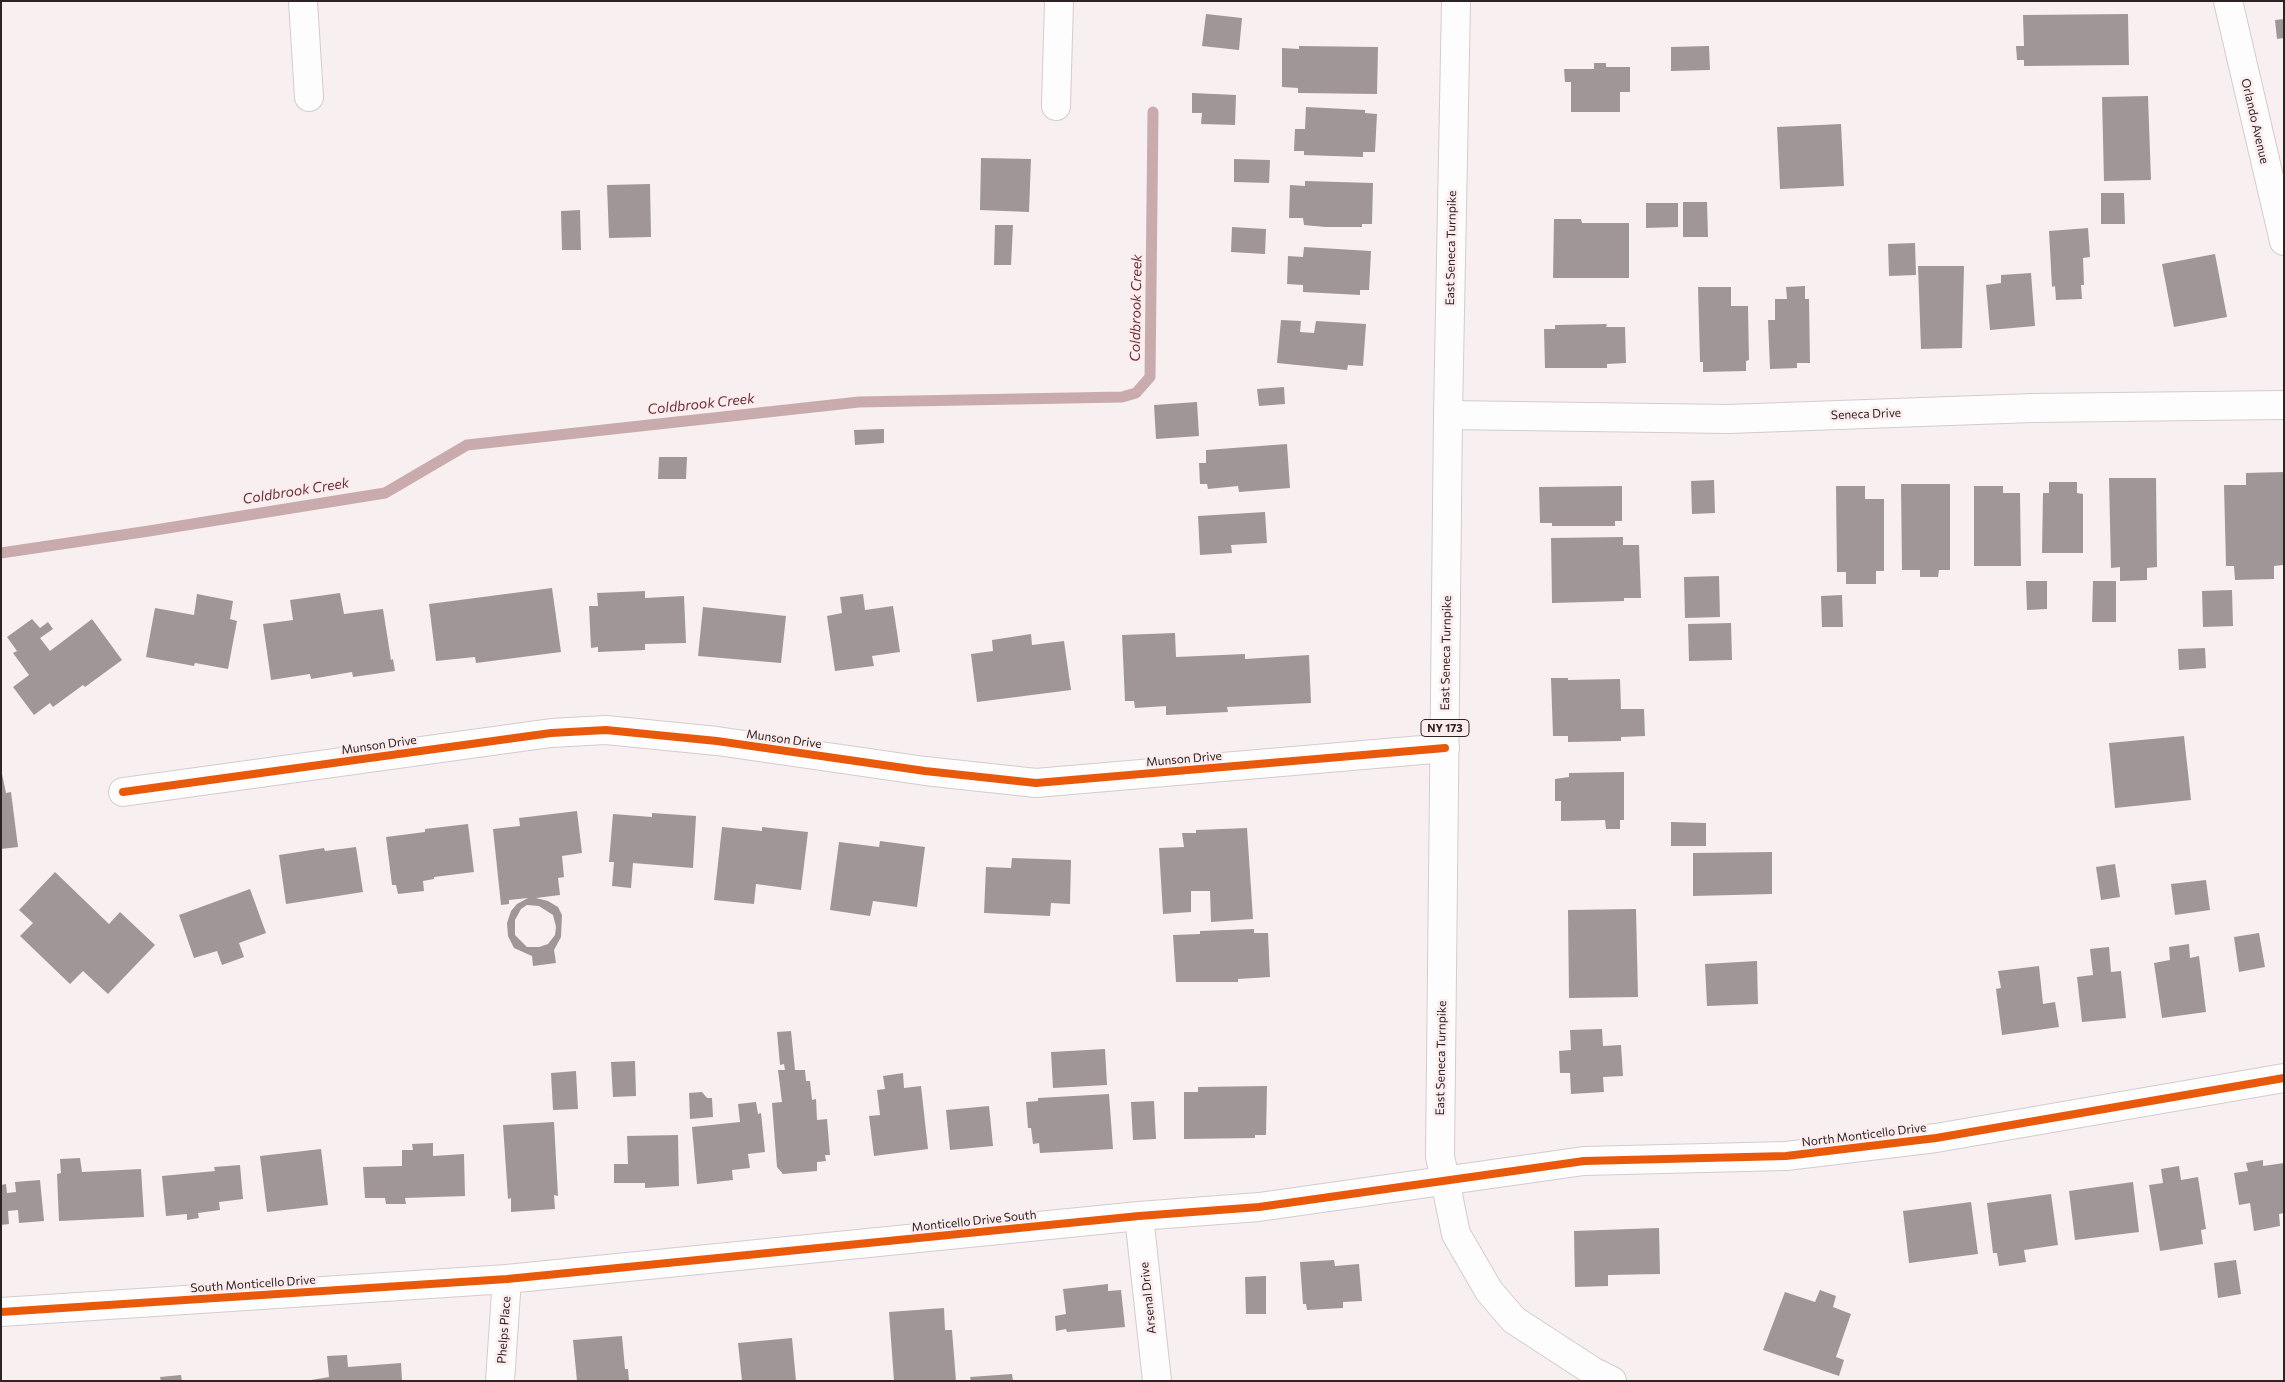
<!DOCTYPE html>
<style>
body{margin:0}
#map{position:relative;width:2285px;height:1382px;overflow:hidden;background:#f8f0f0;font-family:Commissioner,sans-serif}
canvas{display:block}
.frame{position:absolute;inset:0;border:2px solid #2d2324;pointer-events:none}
</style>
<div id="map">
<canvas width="2285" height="1382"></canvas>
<div class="frame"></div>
</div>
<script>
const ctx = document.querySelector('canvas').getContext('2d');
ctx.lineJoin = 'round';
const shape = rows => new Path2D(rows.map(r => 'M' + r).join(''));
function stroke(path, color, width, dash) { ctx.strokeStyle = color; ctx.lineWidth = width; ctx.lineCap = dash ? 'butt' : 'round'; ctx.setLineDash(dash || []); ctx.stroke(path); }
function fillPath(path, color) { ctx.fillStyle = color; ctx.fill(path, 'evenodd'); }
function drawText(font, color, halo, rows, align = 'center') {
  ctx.font = font + ' Commissioner,sans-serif'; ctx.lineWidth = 5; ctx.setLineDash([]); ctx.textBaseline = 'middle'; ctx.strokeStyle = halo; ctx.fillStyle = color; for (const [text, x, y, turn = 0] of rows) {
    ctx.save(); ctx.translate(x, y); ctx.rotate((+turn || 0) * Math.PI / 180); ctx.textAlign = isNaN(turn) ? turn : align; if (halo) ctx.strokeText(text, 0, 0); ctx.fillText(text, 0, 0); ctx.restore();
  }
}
const stream = shape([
 [1,553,149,531,385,493,467,445,859,402,1122,397,1136,393,1150,377,1153,112]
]);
const building = shape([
 [1206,14,1242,18,1239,50,1202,46],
 [2128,14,2129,65,2024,66,2024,60,2017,60,2016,46,2024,46,2023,15],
 [2284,19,2284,38,2277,39,2275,20],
 [1299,46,1378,47,1377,94,1298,93,1298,88,1282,87,1282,48,1299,49],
 [1709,46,1710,70,1671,71,1671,47],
 [1594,63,1606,63,1606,67,1630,67,1630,92,1620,92,1620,112,1571,112,1571,82,1565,82,1564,69,1594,69],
 [1192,93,1236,95,1235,125,1201,124,1202,113,1192,113],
 [2148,96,2151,180,2104,181,2102,97],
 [1306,107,1365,110,1365,113,1377,114,1375,152,1363,152,1363,157,1304,155,1304,151,1294,151,1295,129,1305,129],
 [1841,124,1844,186,1780,189,1777,127],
 [981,158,1031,159,1029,212,980,210],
 [1234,159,1270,160,1269,183,1234,182],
 [1305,181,1373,183,1372,224,1362,224,1362,227,1325,227,1304,225,1303,218,1289,218,1290,185,1305,186],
 [650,184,651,237,609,238,607,185],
 [2101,193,2124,193,2125,224,2101,224],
 [1683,202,1707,202,1708,237,1683,237],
 [1646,203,1678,203,1678,227,1646,228],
 [580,210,581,250,562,250,561,211],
 [1554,219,1581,219,1582,223,1629,223,1629,278,1553,278],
 [995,225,1013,225,1011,265,994,265],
 [1232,227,1266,229,1265,254,1231,252],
 [2088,228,2090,257,2083,258,2084,285,2081,285,2082,299,2056,300,2055,286,2052,287,2049,231],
 [1915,243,1916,275,1889,276,1888,244],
 [1304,247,1371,251,1369,290,1360,290,1360,295,1303,292,1303,285,1287,284,1288,256,1303,257],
 [2215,254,2227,317,2174,327,2162,264],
 [1918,266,1964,266,1962,348,1921,349],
 [2031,273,2035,326,1990,330,1986,285,2001,283,2001,275],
 [1805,286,1805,299,1809,299,1810,363,1797,363,1797,368,1770,369,1768,320,1775,320,1775,299,1787,299,1786,287],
 [1698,287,1731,287,1731,306,1748,306,1749,360,1746,361,1746,371,1703,372,1703,362,1700,362],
 [1281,320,1301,321,1300,332,1314,333,1316,321,1366,324,1363,366,1348,365,1347,370,1277,363],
 [1607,324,1606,327,1625,327,1626,363,1607,364,1607,368,1545,368,1544,329,1555,329,1555,325],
 [1284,387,1285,404,1259,406,1257,389],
 [1197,402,1199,436,1156,439,1154,405],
 [884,429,884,443,855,445,854,430],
 [1287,444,1290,488,1239,492,1238,486,1208,489,1207,484,1200,484,1199,463,1206,463,1206,450],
 [659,457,687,457,686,479,658,479],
 [2284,472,2283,565,2274,566,2274,579,2235,580,2234,566,2226,566,2224,485,2246,485,2246,473],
 [2109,478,2156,478,2157,567,2147,568,2147,580,2120,581,2120,567,2111,568],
 [1714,480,1715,513,1692,514,1691,481],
 [2049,482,2077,482,2077,493,2083,494,2083,553,2042,553,2043,493,2049,493],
 [1901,484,1950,484,1950,570,1939,570,1938,577,1920,577,1920,570,1902,570],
 [1622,486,1622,521,1615,521,1615,526,1552,526,1552,523,1540,523,1539,487],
 [1836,486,1865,486,1865,499,1884,499,1884,571,1876,571,1876,584,1846,584,1846,572,1837,572],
 [1974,486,2003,486,2003,493,2020,493,2021,566,1974,566],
 [1265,512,1267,543,1231,545,1232,553,1200,555,1198,516],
 [1623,537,1623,545,1639,545,1641,598,1624,598,1624,601,1552,603,1551,538],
 [1719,576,1720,617,1685,618,1684,577],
 [2026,581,2047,581,2047,609,2027,610],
 [2093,581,2116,581,2116,622,2092,622],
 [552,588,561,652,476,663,475,657,436,661,429,604],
 [2232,590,2233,626,2203,627,2202,591],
 [645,591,645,598,684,596,686,643,645,644,645,650,598,652,598,647,591,648,589,606,598,606,597,593],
 [340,593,344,614,383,609,391,660,393,659,395,671,353,677,352,672,311,679,310,674,271,680,263,624,293,620,290,600],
 [197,594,233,601,230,619,237,621,228,669,195,663,194,666,146,657,155,608,194,615],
 [863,594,865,610,893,606,900,652,872,656,874,666,835,671,827,616,842,613,840,597],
 [1842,595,1843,627,1822,627,1821,596],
 [703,607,786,616,781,663,698,656],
 [32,619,40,628,48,622,53,629,40,638,50,651,92,619,122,660,85,687,83,685,53,707,50,703,34,715,13,687,29,675,13,653,17,651,7,637],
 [1731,623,1732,660,1689,661,1688,624],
 [1175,633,1176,657,1245,654,1245,659,1309,655,1311,703,1227,707,1228,712,1166,715,1166,706,1135,708,1134,701,1125,701,1122,635],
 [1031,634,1032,645,1064,641,1071,690,977,702,971,654,993,651,992,640],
 [2205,648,2206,668,2179,670,2178,649],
 [1551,678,1568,678,1568,680,1620,679,1621,709,1644,709,1645,736,1621,737,1621,741,1568,742,1568,736,1553,736],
 [2184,736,2191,800,2115,808,2109,743],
 [1,769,6,793,11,792,18,847,1,849],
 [1624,772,1624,820,1620,820,1620,829,1606,829,1605,820,1561,821,1561,801,1555,801,1555,779,1569,777,1569,773],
 [577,811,582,853,562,856,564,877,558,878,560,895,536,898,548,901,558,907,562,915,561,937,554,950,556,963,533,966,532,956,514,948,508,936,507,923,511,911,517,904,528,898,509,900,509,904,501,905,493,829,520,826,519,818],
 [527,905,539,906,553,915,556,927,555,935,548,944,539,947,527,947,515,935,515,920,521,909],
 [652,813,696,816,693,868,633,863,631,888,612,886,614,862,609,862,613,814,652,817],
 [1671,822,1706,823,1706,846,1671,846],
 [468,824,474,872,434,877,434,879,423,881,424,891,398,894,396,885,392,885,386,837,425,832,425,829],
 [722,827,762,831,762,827,808,832,801,890,756,884,754,904,714,900],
 [1247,828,1253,919,1211,922,1210,891,1191,891,1191,912,1163,914,1159,848,1184,847,1182,833,1196,833,1196,830],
 [880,841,925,847,917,907,873,901,870,916,830,910,839,842,879,847],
 [356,847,363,892,286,904,279,855,324,848,325,851],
 [1772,852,1772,894,1693,896,1693,853],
 [1012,858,1071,860,1070,904,1051,903,1050,916,984,913,986,867,1011,868],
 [2115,864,2120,897,2101,900,2096,867],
 [55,872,109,924,120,912,155,945,108,994,83,971,70,984,20,936,33,923,19,910],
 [2206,880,2210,910,2175,915,2171,884],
 [250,889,266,933,239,943,244,957,222,965,217,951,194,958,179,915],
 [1636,909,1638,997,1569,998,1568,910],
 [1254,929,1254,933,1268,933,1270,977,1238,979,1238,982,1176,982,1173,935,1200,934,1200,931],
 [2259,933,2265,967,2239,972,2234,937],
 [2189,944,2190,958,2199,956,2206,1012,2162,1018,2154,963,2170,960,2169,947],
 [2109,947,2111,972,2121,971,2126,1018,2082,1022,2077,977,2093,975,2090,949],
 [1757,961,1758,1004,1707,1006,1705,964],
 [2039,966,2043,1004,2055,1002,2059,1027,2002,1035,1996,989,2001,988,1998,971],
 [1602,1029,1603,1046,1621,1045,1623,1076,1603,1077,1604,1092,1571,1094,1570,1073,1560,1073,1559,1051,1571,1050,1570,1030],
 [791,1031,795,1070,805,1070,806,1081,810,1081,812,1100,816,1099,817,1120,827,1119,830,1155,825,1155,826,1161,817,1162,817,1171,783,1174,777,1167,772,1103,782,1102,778,1070,785,1070,784,1064,780,1065,777,1032],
 [1105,1049,1107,1085,1053,1088,1051,1052],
 [635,1061,636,1096,613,1097,611,1062],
 [576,1071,578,1109,553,1110,551,1073],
 [903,1073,904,1088,921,1086,928,1149,874,1156,869,1116,880,1115,877,1090,885,1089,883,1076],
 [1267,1086,1266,1135,1255,1135,1255,1138,1184,1139,1184,1092,1198,1092,1198,1087],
 [702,1092,707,1098,712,1098,713,1117,690,1119,689,1093],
 [1109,1094,1113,1149,1040,1153,1039,1143,1033,1144,1031,1128,1028,1128,1026,1102,1038,1101,1038,1098],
 [1154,1101,1156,1139,1133,1140,1131,1102],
 [756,1102,758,1114,761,1113,765,1152,748,1154,750,1168,732,1170,733,1180,697,1184,692,1127,740,1122,738,1104],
 [989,1106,993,1146,950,1150,946,1110],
 [554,1122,558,1196,554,1195,555,1209,511,1212,511,1198,508,1199,503,1125],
 [678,1135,679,1186,645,1188,645,1183,614,1183,614,1164,628,1164,627,1136],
 [433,1143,433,1156,464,1154,465,1196,405,1198,406,1204,386,1204,385,1198,365,1198,363,1167,402,1166,402,1150,413,1150,412,1144],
 [321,1149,328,1205,267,1212,260,1156],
 [80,1158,82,1172,141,1169,144,1217,59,1221,57,1174,61,1173,60,1159],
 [2263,1160,2263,1166,2284,1163,2284,1213,2279,1214,2280,1226,2254,1231,2250,1203,2239,1205,2234,1173,2248,1171,2246,1163],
 [240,1165,243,1199,219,1202,220,1210,198,1213,199,1218,187,1220,187,1214,166,1216,162,1176,215,1171,214,1167],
 [2179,1166,2181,1180,2198,1177,2206,1229,2201,1230,2203,1244,2160,1251,2149,1185,2163,1183,2161,1169],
 [40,1180,44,1221,19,1223,18,1210,8,1211,9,1224,1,1225,1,1185,6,1184,7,1193,16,1192,15,1182],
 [2133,1182,2139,1232,2075,1240,2069,1191],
 [2051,1194,2058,1245,2024,1250,2026,1262,1999,1266,1997,1253,1993,1253,1987,1203],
 [1971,1202,1978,1254,1909,1263,1903,1211],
 [1659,1228,1660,1274,1608,1275,1608,1286,1575,1287,1574,1231],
 [1334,1260,1335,1266,1359,1264,1362,1301,1343,1302,1343,1308,1307,1310,1306,1304,1303,1304,1300,1262],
 [2236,1260,2241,1294,2218,1298,2214,1263],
 [1266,1276,1266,1314,1246,1314,1245,1277],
 [1108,1284,1108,1291,1121,1290,1125,1327,1067,1332,1066,1329,1056,1331,1055,1316,1066,1314,1063,1289],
 [1820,1290,1836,1296,1833,1307,1851,1314,1836,1357,1844,1360,1839,1376,1763,1350,1785,1292,1815,1302],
 [944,1308,945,1330,952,1330,956,1381,894,1381,889,1312],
 [622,1336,625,1369,628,1369,629,1381,577,1381,573,1340],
 [792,1338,796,1381,742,1381,738,1343],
 [347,1355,348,1367,401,1363,402,1381,305,1381,329,1377,327,1356],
 [1012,1374,1013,1381,971,1381,970,1377],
 [181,1375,182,1381,161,1381,160,1377]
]);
const minor = shape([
 [303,1,309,97],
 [2228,1,2284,241],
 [1056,106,1059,1],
 [1448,415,1728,419,2033,408,2284,405],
 [123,792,551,733,606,730,717,741,925,771,1036,783,1445,748],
 [1139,1216,1157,1381],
 [1,1312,507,1279,1139,1216,1259,1207,1584,1161,1786,1156,1936,1138,2284,1078],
 [500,1381,507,1279]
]);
const major = shape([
 [1456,1,1448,415,1440,1156,1456,1234,1489,1291,1514,1320,1594,1372,1612,1381]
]);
const cycleway = shape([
 [123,792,551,733,606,730,717,741,925,771,1036,783,1445,748],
 [1,1312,507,1279,1139,1216,1259,1207,1584,1161,1786,1156,1936,1138,2284,1078]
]);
const shields = [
 [1445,728,48]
];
const shieldNames = [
 ["NY 173",1445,728]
];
const streetNames = [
 ["Orlando Avenue",2255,121,77],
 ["East Seneca Turnpike",1451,248,-89],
 ["Seneca Drive",1866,414,-2],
 ["East Seneca Turnpike",1446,653,-89],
 ["Munson Drive",784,739,8],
 ["Munson Drive",379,745,-8],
 ["Munson Drive",1184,759,-5],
 ["East Seneca Turnpike",1441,1058,-89],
 ["North Monticello Drive",1864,1135,-7],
 ["Monticello Drive South",974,1221,-6],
 ["South Monticello Drive",253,1284,-4],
 ["Arsenal Drive",1148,1298,-96],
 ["Phelps Place",504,1330,-86]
];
const waterNames = [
 ["Coldbrook Creek",1136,308,-89],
 ["Coldbrook Creek",701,404,-6],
 ["Coldbrook Creek",296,491,-9]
];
stroke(stream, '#caabad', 11);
fillPath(building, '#a19697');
stroke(minor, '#d4cbcc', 30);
stroke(major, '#d4cbcc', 30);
stroke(minor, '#fefdfd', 28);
stroke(major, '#fefdfd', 28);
stroke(cycleway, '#e8590c', 8);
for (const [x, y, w] of shields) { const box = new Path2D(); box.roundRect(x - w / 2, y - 8.5, w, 17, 4); ctx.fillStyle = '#fceced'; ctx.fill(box); stroke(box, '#2d2324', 1); }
drawText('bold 11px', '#2d2324', null, shieldNames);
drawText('12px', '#2d2324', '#fceced', streetNames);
drawText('italic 14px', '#683038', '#fceced', waterNames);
</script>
